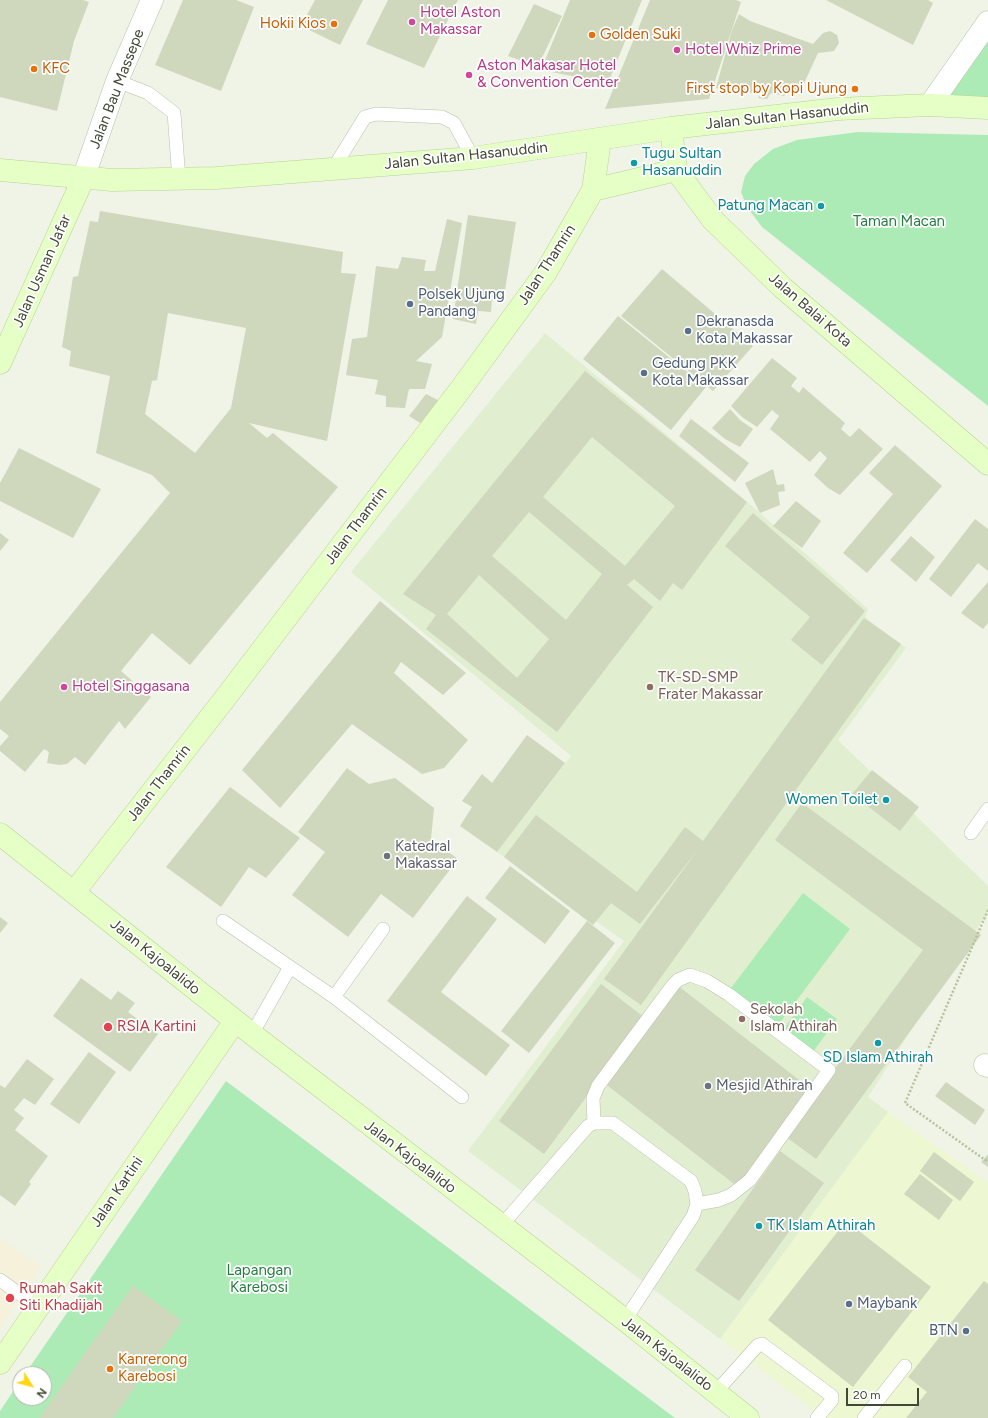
<!DOCTYPE html>
<style>
body{margin:0}
#map{position:relative;width:988px;height:1418px;overflow:hidden;background:#eff4e7;font-family:Figtree,sans-serif}
canvas{display:block}
.north{position:absolute;left:12px;top:1366px;width:40px;height:40px;box-sizing:border-box;background:#fff;border:1px solid #b3b6ae;border-radius:50%;rotate:126deg;font-size:11px;font-weight:700;line-height:16px;text-align:center;color:#424835}
.north::after{content:'';display:block;margin:auto;width:14px;height:18px;background:#ffd813;clip-path:polygon(50% 0,100% 100%,50% 72%,0 100%)}
.scale{position:absolute;left:846px;top:1388px;width:73px;height:18px;box-sizing:border-box;border:2px solid #424835;border-top:0;padding-left:5px;font-size:12px;line-height:14px;white-space:nowrap;color:#424835;-webkit-text-stroke:3px #fff;paint-order:stroke}
</style>
<div id="map">
<canvas width="988" height="1418"></canvas>
<div class="north">N</div>
<div class="scale">20 m</div>
</div>
<script>
const ctx = document.querySelector('canvas').getContext('2d');
ctx.lineJoin = 'round';
function fillPath(path, color) { ctx.fillStyle = color; ctx.fill(path, 'evenodd'); }
const shape = rows => new Path2D(rows.map(r => 'M' + r).join(''));
function stroke(path, color, width, dash) { ctx.strokeStyle = color; ctx.lineWidth = width; ctx.lineCap = dash ? 'butt' : 'round'; ctx.setLineDash(dash || []); ctx.stroke(path); }
function drawText(font, color, halo, rows, align = 'center') {
  ctx.font = font + ' Figtree,sans-serif'; ctx.lineWidth = 3.5; ctx.setLineDash([]); ctx.textBaseline = 'middle'; ctx.strokeStyle = halo; ctx.fillStyle = color; for (const [text, x, y, turn = 0] of rows) {
    ctx.save(); ctx.translate(x, y); ctx.rotate((+turn || 0) * Math.PI / 180); ctx.textAlign = isNaN(turn) ? turn : align; if (halo) ctx.strokeText(text, 0, 0); ctx.fillText(text, 0, 0); ctx.restore();
  }
}
const commercial = shape([
 [888,1112,988,1183,988,1418,824,1418,720,1339]
]);
const education = shape([
 [545,333,752,506,868,609,865,617,906,648,838,740,988,886,988,912,868,1097,888,1112,720,1339,468,1151,624,941,497,852,571,756,351,572]
]);
const medical = shape([
 [0,1238,42,1267,0,1328]
]);
const green = shape([
 [988,39,988,97,948,97],
 [858,132,988,135,988,406,762,227,747,207,741,192,745,176,754,164,773,149,797,140],
 [803,893,850,929,776,1028,728,992],
 [807,997,837,1019,813,1052,783,1030],
 [226,1081,675,1418,0,1418,0,1411,20,1381,20,1398,44,1398,44,1374,25,1374]
]);
const building = shape([
 [0,0,83,0,89,2,74,41,57,111,0,97],
 [183,0,236,0,254,7,221,91,155,65],
 [315,0,363,0,340,45,301,26],
 [388,0,458,0,424,68,366,44],
 [570,0,642,0,608,83,541,70],
 [650,0,736,0,741,2,709,99,605,109],
 [826,0,928,0,933,3,913,45],
 [534,4,562,16,538,66,508,56],
 [739,14,750,21,813,44,823,33,830,31,837,35,839,43,834,51,818,53,800,92,790,89,784,96,771,93,767,99,758,98,764,90,756,88,752,93,737,88,732,92,716,88,732,30],
 [100,211,343,252,341,273,356,274,327,441,249,423,267,438,273,433,338,487,190,665,152,633,121,671,151,697,125,729,119,721,85,765,75,757,67,764,59,765,47,763,49,752,44,749,25,772,0,751,0,746,9,736,0,729,0,702,170,493,152,475,96,453,110,376,69,366,71,351,62,347,73,277,78,276,90,221,98,222],
 [168,313,246,328,231,408,195,453,145,414,152,381,157,380],
 [468,215,516,222,503,302,492,300,491,312,478,311,476,324,453,319],
 [447,219,462,223,442,337,416,361,432,364,425,389,409,389,405,408,386,407,386,396,375,394,378,380,346,375,352,339,367,337,376,266,398,269,402,257,426,260,424,271,435,271],
 [662,269,753,346,713,391,621,316],
 [618,316,706,387,671,430,583,359],
 [772,358,797,378,791,386,799,393,803,387,845,423,841,429,850,437,859,428,883,449,840,495,828,488,814,475,827,458,820,451,810,462,770,429,779,416,772,410,757,427,742,417,731,406],
 [585,371,747,502,682,590,673,583,660,601,634,579,627,585,653,607,557,732,426,629,436,615,403,594],
 [592,437,675,506,625,566,543,497],
 [529,512,602,574,566,620,492,556],
 [479,575,549,639,517,678,447,614],
 [426,394,440,401,422,424,409,416],
 [730,409,740,420,753,429,740,447,725,439,712,428],
 [691,419,749,463,735,482,679,436],
 [895,445,942,486,867,573,843,553,893,494,869,473],
 [19,448,101,489,73,538,0,501,0,483],
 [773,469,777,485,784,484,785,491,778,492,780,505,760,513,745,483],
 [796,501,821,521,802,548,773,526],
 [753,513,865,611,822,665,791,640,810,617,725,546],
 [975,519,988,529,988,571,978,563,951,597,929,579],
 [0,533,9,540,0,551],
 [911,536,935,557,916,582,890,560],
 [988,582,988,623,983,629,961,613],
 [380,601,466,673,443,695,401,662,394,673,468,740,444,768,422,774,352,724,280,808,242,770],
 [864,618,901,644,641,1005,604,979,699,848,640,924,611,903,593,925,504,857,536,815,637,892,685,827,703,841],
 [527,735,565,763,497,852,460,826,472,807,462,801,482,774,492,783],
 [347,768,369,784,395,778,434,808,431,839,458,859,413,918,381,894,348,937,292,895,325,852,298,832],
 [872,770,919,807,900,831,852,794],
 [230,787,300,838,266,878,249,867,221,907,166,867],
 [802,803,981,935,816,1159,785,1136,923,950,775,840],
 [510,866,570,911,545,944,485,898],
 [467,896,497,919,441,992,510,1045,486,1076,387,1001],
 [0,917,8,923,0,933],
 [587,921,615,943,529,1053,501,1031],
 [81,978,111,1000,118,991,135,1003,128,1012,158,1034,130,1072,53,1016],
 [601,984,645,1018,544,1154,499,1121],
 [677,985,812,1090,738,1187,603,1082],
 [89,1052,116,1072,79,1124,50,1104],
 [27,1059,54,1079,35,1105,24,1098,14,1110,24,1118,15,1130,48,1156,29,1182,31,1184,15,1206,0,1195,0,1085,5,1088],
 [946,1082,985,1110,975,1125,935,1096],
 [780,1151,824,1183,739,1301,695,1270],
 [934,1152,974,1182,960,1201,920,1171],
 [988,1154,988,1167,981,1162],
 [920,1174,953,1200,939,1220,904,1194],
 [846,1221,931,1287,853,1387,768,1320],
 [984,1281,988,1284,988,1418,906,1418,927,1392,908,1377],
 [133,1286,182,1321,113,1418,39,1418]
]);
const path = shape([
 [988,910,905,1103,988,1162]
]);
const lane = shape([
 [117,81,148,93,174,113,179,179],
 [333,169,365,117,376,114,442,117,454,123,473,158],
 [971,833,988,809],
 [223,921,290,967],
 [334,997,462,1097],
 [252,1034,290,967,334,997,383,929],
 [594,1123,593,1098,598,1086,673,985,678,980,690,975,707,981,728,994,829,1070,750,1180,731,1195,719,1200,697,1204],
 [501,1226,588,1126,594,1123,613,1123,691,1181,695,1191,697,1204,693,1216,625,1320],
 [0,1280,38,1307],
 [716,1392,758,1345,762,1344,832,1396,832,1400,817,1418],
 [864,1418,905,1366]
]);
const street = shape([
 [930,105,988,22],
 [83,179,117,81,152,0],
 [985,1065,988,1066]
]);
const secondary = shape([
 [671,128,676,170,712,219,783,288,988,464],
 [0,170,112,180,216,178,473,158,671,128,838,109,930,105,988,108],
 [593,190,676,170],
 [0,363,83,179],
 [0,834,252,1034,625,1320,748,1418],
 [74,892,223,701,463,386,546,272,593,190,600,140],
 [0,1363,235,1021]
]);
const markers = [
 [412,22,4,"#d1479c"],
 [334,24,4,"#e8710a"],
 [592,35,4,"#e8710a"],
 [677,50,4,"#d1479c"],
 [34,69,4,"#e8710a"],
 [469,75,4,"#d1479c"],
 [855,89,4,"#e8710a"],
 [634,163,4,"#0f9aa8"],
 [821,206,4,"#0f9aa8"],
 [410,304,4,"#5c6f8a"],
 [688,331,4,"#5c6f8a"],
 [644,373,4,"#5c6f8a"],
 [64,687,4,"#d1479c"],
 [650,687,4,"#8d6e63"],
 [886,800,4,"#0f9aa8"],
 [387,856,4,"#6b7280"],
 [742,1019,4,"#8d6e63"],
 [108,1027,5,"#e0444e"],
 [878,1043,4,"#0f9aa8"],
 [708,1086,4,"#6b7280"],
 [759,1226,4,"#0f9aa8"],
 [10,1298,5,"#e0444e"],
 [849,1304,4,"#5c6f8a"],
 [966,1331,4,"#5c6f8a"],
 [110,1369,4,"#e8710a"]
];
const hotelNames = [
 ["Hotel Aston",420,13],
 ["Makassar",420,30],
 ["Hotel Whiz Prime",685,50],
 ["Aston Makasar Hotel",477,66],
 ["& Convention Center",477,83],
 ["Hotel Singgasana",72,687]
];
const foodNames = [
 ["Hokii Kios",326,24,"right"],
 ["Golden Suki",600,35],
 ["KFC",42,69],
 ["First stop by Kopi Ujung",847,89,"right"],
 ["Kanrerong",118,1360],
 ["Karebosi",118,1377]
];
const streetNames = [
 ["Jalan Bau Massepe",117,89,-69],
 ["Jalan Sultan Hasanuddin",787,116,-6],
 ["Jalan Sultan Hasanuddin",466,156,-6],
 ["Jalan Thamrin",547,265,-57],
 ["Jalan Usman Jafar",42,271,-66],
 ["Jalan Balai Kota",810,310,41],
 ["Jalan Thamrin",356,526,-53],
 ["Jalan Thamrin",159,783,-52],
 ["Jalan Kajoalalido",155,957,39],
 ["Jalan Kajoalalido",410,1157,37],
 ["Jalan Kartini",117,1192,-56],
 ["Jalan Kajoalalido",667,1354,38]
];
const cultureNames = [
 ["Tugu Sultan",642,154],
 ["Hasanuddin",642,171],
 ["Patung Macan",813,206,"right"],
 ["Women Toilet",878,800,"right"],
 ["SD Islam Athirah",878,1058,"center"],
 ["TK Islam Athirah",767,1226]
];
const parkNames = [
 ["Taman Macan",899,222],
 ["Lapangan",259,1271],
 ["Karebosi",259,1288]
];
const serviceNames = [
 ["Polsek Ujung",418,295],
 ["Pandang",418,312],
 ["Dekranasda",696,322],
 ["Kota Makassar",696,339],
 ["Gedung PKK",652,364],
 ["Kota Makassar",652,381],
 ["Maybank",857,1304],
 ["BTN",958,1331,"right"]
];
const educationNames = [
 ["TK-SD-SMP",658,678],
 ["Frater Makassar",658,695],
 ["Sekolah",750,1010],
 ["Islam Athirah",750,1027]
];
const worshipNames = [
 ["Katedral",395,847],
 ["Makassar",395,864],
 ["Mesjid Athirah",716,1086]
];
const healthNames = [
 ["RSIA Kartini",117,1027],
 ["Rumah Sakit",19,1289],
 ["Siti Khadijah",19,1306]
];
fillPath(commercial, '#edf7d1');
fillPath(education, '#e2eed0');
fillPath(medical, '#f6f1da');
fillPath(green, '#adebb6');
fillPath(building, '#cfd7bc');
stroke(lane, '#b8c0a9', 14);
stroke(street, '#b8c0a9', 23);
stroke(secondary, '#b8d492', 23);
stroke(path, '#b5c399', 2.5, [2, 2]);
stroke(lane, '#fff', 13);
stroke(street, '#fff', 22);
stroke(secondary, '#e6ffc6', 22);
for (const [x, y, r, color] of markers) { const dot = new Path2D(); dot.arc(x, y, r, 0, 2 * Math.PI); ctx.fillStyle = color; ctx.fill(dot); stroke(dot, '#fff', 1.5); }
drawText('15px', '#b23c85', '#fff', hotelNames, 'left');
drawText('15px', '#c56008', '#fff', foodNames, 'left');
drawText('15px', '#424835', '#fff', streetNames);
drawText('15px', '#0d838f', '#fff', cultureNames, 'left');
drawText('15px', '#257d40', '#fff', parkNames);
drawText('15px', '#4e5e75', '#fff', serviceNames, 'left');
drawText('15px', '#785e54', '#fff', educationNames, 'left');
drawText('15px', '#5b616d', '#fff', worshipNames, 'left');
drawText('15px', '#be3a42', '#fff', healthNames, 'left');
</script>
